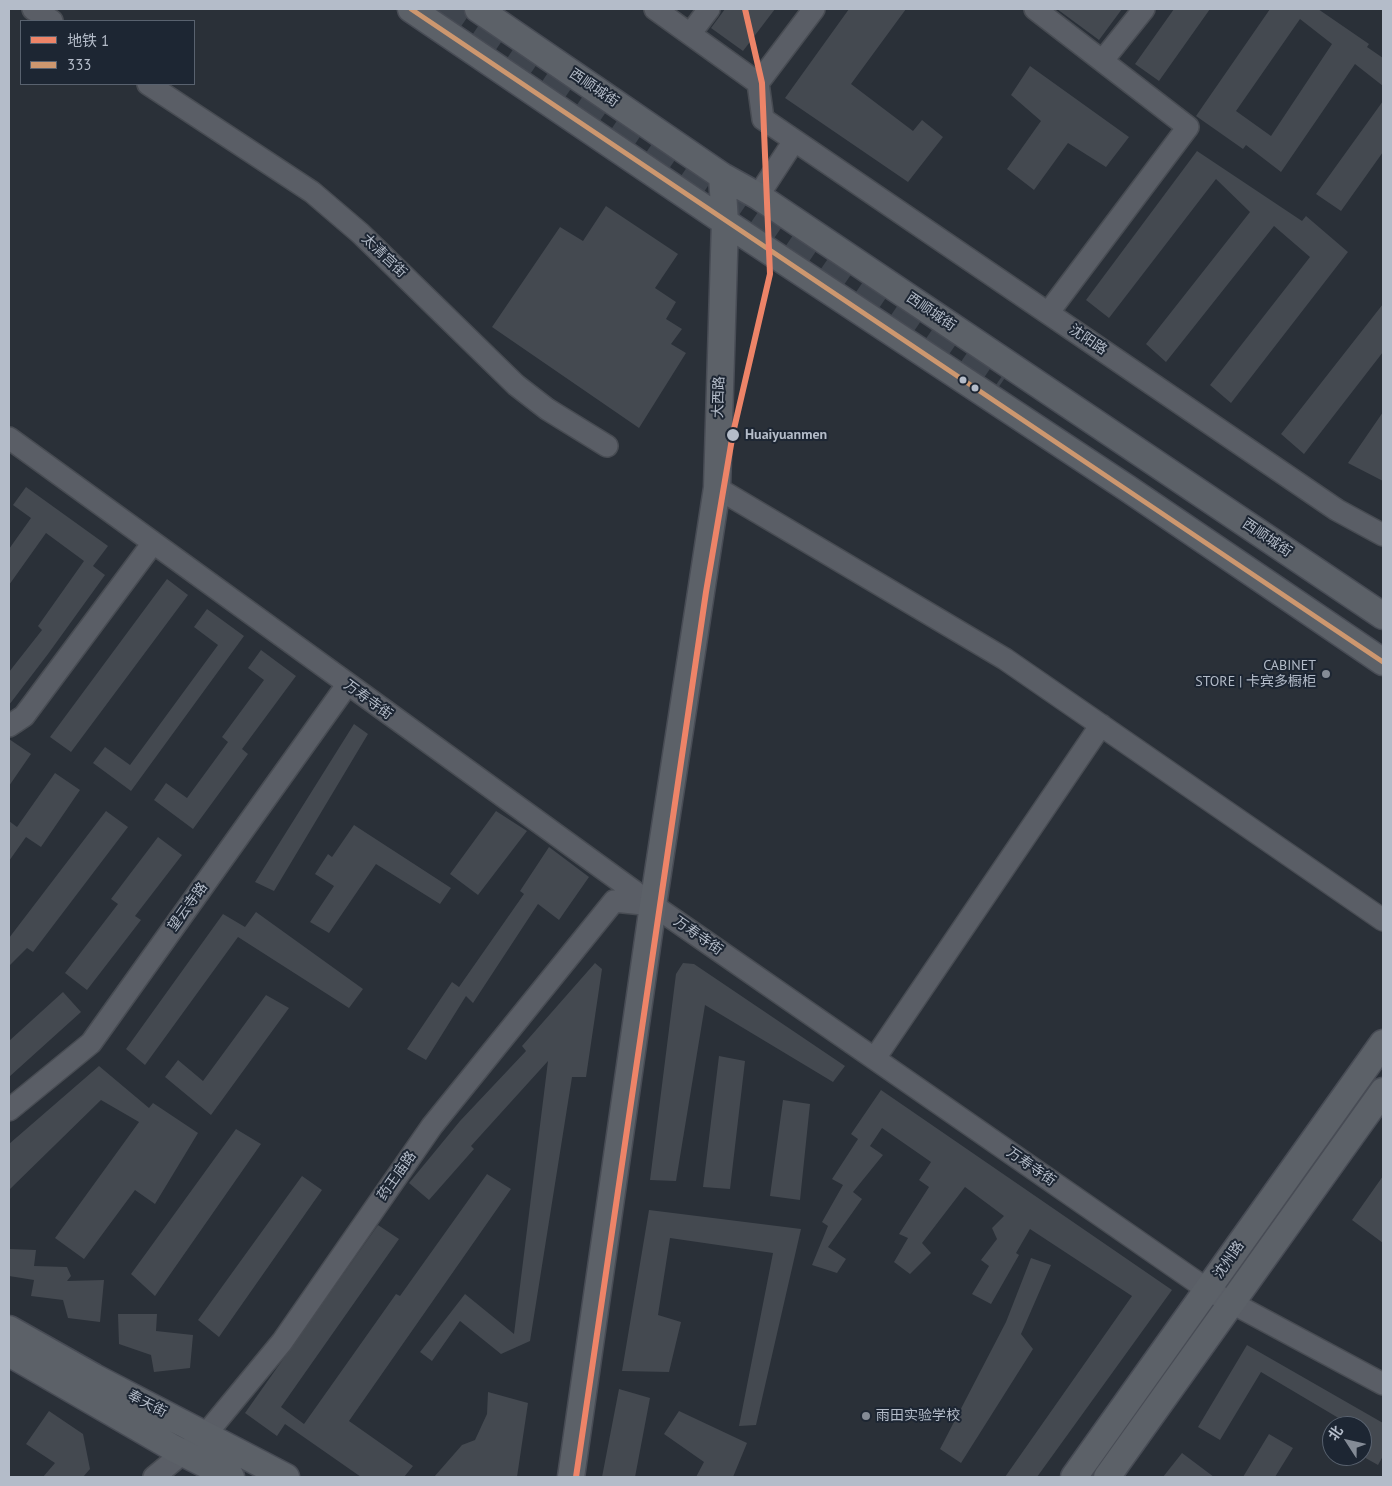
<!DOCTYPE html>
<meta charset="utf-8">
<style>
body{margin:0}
#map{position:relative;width:1392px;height:1486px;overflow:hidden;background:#2a3038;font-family:"PT Sans","Noto Sans SC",sans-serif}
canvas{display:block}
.frame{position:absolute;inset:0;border:10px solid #b4bcc9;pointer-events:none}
.legend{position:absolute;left:20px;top:20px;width:175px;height:65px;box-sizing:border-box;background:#1d2633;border:1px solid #59626f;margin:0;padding:6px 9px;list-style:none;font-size:15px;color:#b4bcc9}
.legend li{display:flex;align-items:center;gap:10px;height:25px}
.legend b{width:25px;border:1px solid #59626f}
.north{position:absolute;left:1322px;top:1416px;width:50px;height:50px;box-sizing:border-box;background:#1d2633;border:1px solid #59626f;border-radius:50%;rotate:305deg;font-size:14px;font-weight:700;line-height:20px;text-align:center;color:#b4bcc9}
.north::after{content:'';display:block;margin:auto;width:18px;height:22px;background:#848b96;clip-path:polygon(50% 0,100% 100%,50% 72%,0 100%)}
</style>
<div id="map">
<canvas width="1392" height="1486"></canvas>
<div class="frame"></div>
<ul class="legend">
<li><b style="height:6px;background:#ed8468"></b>地铁 1</li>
<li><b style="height:6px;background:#cd976f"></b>333</li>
</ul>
<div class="north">北</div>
</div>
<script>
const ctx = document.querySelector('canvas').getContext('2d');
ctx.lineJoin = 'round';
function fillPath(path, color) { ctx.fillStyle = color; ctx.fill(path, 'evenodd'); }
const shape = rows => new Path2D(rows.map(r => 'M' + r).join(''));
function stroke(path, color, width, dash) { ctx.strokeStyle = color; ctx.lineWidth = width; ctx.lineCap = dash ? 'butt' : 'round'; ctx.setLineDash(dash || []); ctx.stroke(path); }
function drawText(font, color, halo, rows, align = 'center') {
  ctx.font = font + ' "PT Sans","Noto Sans SC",sans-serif'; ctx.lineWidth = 4; ctx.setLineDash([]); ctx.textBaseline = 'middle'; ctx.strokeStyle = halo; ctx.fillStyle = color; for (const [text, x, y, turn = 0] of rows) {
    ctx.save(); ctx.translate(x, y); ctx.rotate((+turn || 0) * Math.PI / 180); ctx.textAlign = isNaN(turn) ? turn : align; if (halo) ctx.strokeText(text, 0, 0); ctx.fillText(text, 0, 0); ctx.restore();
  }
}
const building = shape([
 [725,9,775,9,743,51,711,28],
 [849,9,906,9,851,84,913,131,922,120,943,137,908,182,785,98],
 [1057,9,1122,9,1099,40],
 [1174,9,1210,9,1159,81,1135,64],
 [1270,9,1318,9,1369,44,1367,47,1383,58,1383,86,1355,64,1281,172,1246,145,1243,149,1196,116],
 [1300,19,1332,44,1271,136,1236,111],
 [1030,66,1129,137,1106,167,1068,143,1034,190,1007,169,1041,121,1011,95],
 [1383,101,1383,152,1341,211,1316,194],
 [1197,151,1302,221,1306,216,1348,252,1231,403,1210,385,1310,257,1274,226,1166,362,1146,344,1250,212,1216,179,1109,318,1086,300],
 [606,206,678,254,655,288,676,302,666,319,682,329,671,344,686,353,639,428,492,327,560,227,583,241],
 [1383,304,1383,352,1304,454,1281,434],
 [1383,412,1383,481,1348,463],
 [26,487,108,546,93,566,105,575,48,654,9,705,9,672,42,630,38,626,84,561,46,533,9,585,9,549,31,518,13,505],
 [167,579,188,595,71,752,50,737],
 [207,609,244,636,131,791,93,763,105,747,130,765,218,645,194,627],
 [261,650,296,676,242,749,248,754,193,829,154,800,166,783,187,798,228,742,222,737,264,680,248,668],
 [354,724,368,734,274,891,255,882],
 [9,739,31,754,9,786],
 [55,773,80,790,41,847,26,837,9,861,9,821,17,827],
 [106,811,128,827,33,952,27,948,9,966,9,938],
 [496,811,527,831,478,895,450,874],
 [354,825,451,888,440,904,376,864,329,933,310,922,334,886,315,874,328,854,332,857],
 [158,837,182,855,135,916,141,920,87,990,65,973,118,904,111,899],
 [549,847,589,877,559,920,538,904,473,1003,466,996,426,1060,407,1049,452,982,459,987,524,894,520,891],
 [256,912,363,989,349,1008,238,937,145,1065,126,1049,223,914,245,927],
 [595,963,602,969,586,1077,572,1077,530,1341,501,1354,460,1321,432,1361,420,1352,465,1294,514,1334,548,1061,471,1146,474,1149,429,1200,409,1183,460,1121,526,1051,522,1046],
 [683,963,694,964,845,1066,833,1082,705,1005,676,1181,650,1180,676,974],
 [63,992,81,1012,9,1077,9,1041],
 [266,995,289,1008,211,1115,165,1077,178,1060,203,1081],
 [719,1056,745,1061,730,1189,703,1187],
 [99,1066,149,1108,153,1103,198,1133,155,1204,135,1190,84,1259,55,1238,139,1122,101,1100,9,1190,9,1144],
 [881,1090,1172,1290,1037,1477,1005,1477,1132,1296,1030,1229,1016,1253,1019,1255,991,1304,972,1294,989,1266,981,1260,997,1239,992,1228,1004,1216,965,1187,922,1243,931,1253,910,1274,894,1262,908,1238,899,1234,929,1187,919,1180,931,1162,882,1128,870,1146,883,1155,853,1192,862,1199,828,1247,846,1259,837,1273,812,1265,828,1226,822,1222,843,1185,832,1179,858,1139,851,1134],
 [783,1100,810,1104,800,1200,770,1196],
 [236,1129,261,1144,155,1296,131,1274],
 [487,1174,511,1189,349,1421,413,1466,404,1477,361,1477,285,1424,277,1436,245,1413,378,1225,399,1239,281,1407,304,1424,396,1294,400,1296],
 [302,1176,322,1190,219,1337,198,1320],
 [1383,1176,1383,1243,1352,1220],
 [649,1210,801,1229,756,1425,739,1426,773,1253,670,1238,658,1315,681,1322,669,1372,622,1371],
 [9,1249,36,1250,34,1266,67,1267,71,1276,67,1281,104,1280,100,1322,68,1318,63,1300,31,1296,34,1280,9,1276],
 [1031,1258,1051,1265,1021,1334,1033,1349,961,1463,940,1449,1006,1322],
 [118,1314,157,1314,156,1331,193,1335,190,1368,154,1372,151,1355,119,1344],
 [1247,1345,1383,1423,1383,1456,1378,1465,1362,1456,1362,1426,1352,1426,1261,1372,1220,1440,1198,1427],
 [619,1389,650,1398,635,1477,602,1477],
 [488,1392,528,1403,517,1477,434,1477,462,1445,475,1440,487,1414],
 [49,1411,83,1434,90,1469,83,1477,43,1477,55,1463,26,1444],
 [679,1411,747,1443,733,1477,696,1477,704,1462,664,1434],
 [1269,1434,1293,1448,1275,1477,1243,1477],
 [1182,1453,1214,1477,1163,1477]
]);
const highwayTunnel = shape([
 [439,9,998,388]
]);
const minor = shape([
 [33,9,52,21],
 [655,9,758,83],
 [814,9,758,83,763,119,1337,510,1383,535],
 [1035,9,1188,127,1048,313],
 [690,34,709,9],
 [1103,60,1144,9],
 [148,84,312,192,360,233,516,385,547,409,607,446],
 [758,196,794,141],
 [9,438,653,905,1208,1290,1383,1384],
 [717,488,1005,659,1383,920],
 [9,726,24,716,153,543],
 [875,1058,1101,725],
 [9,1110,91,1043,347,685],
 [154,1477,206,1434,282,1342,432,1126,614,901,653,905]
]);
const major = shape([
 [411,9,725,222,1127,488,1383,662],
 [478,9,722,176,758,196,1383,616],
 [9,1329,94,1377,286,1477],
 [9,1353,173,1448,231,1477],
 [571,1477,653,905,717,488,725,222,722,176],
 [1074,1477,1383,1043],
 [1107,1477,1383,1091]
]);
const bus1 = shape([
 [411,9,1383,662]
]);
const metro1 = shape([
 [576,1477,706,592,733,433,770,274,762,83,745,9]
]);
const markers = [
 [963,380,4.5,"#b4bcc9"],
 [975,388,4.5,"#b4bcc9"],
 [733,435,7,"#b4bcc9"],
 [1326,674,5,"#848b96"],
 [866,1416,5,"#848b96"]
];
const streetNames = [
 ["西顺城街",594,88,34],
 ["太清宫街",384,256,44],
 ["西顺城街",931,312,34],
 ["沈阳路",1088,340,34],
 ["大西路",719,397,-88],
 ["西顺城街",1267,538,34],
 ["万寿寺街",368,700,36],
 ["望云寺路",188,907,-54],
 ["万寿寺街",698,936,35],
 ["万寿寺街",1031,1167,35],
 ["药王庙路",397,1176,-55],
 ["沈州路",1229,1260,-55],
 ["奉天街",147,1404,27]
];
const stopNames = [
 ["Huaiyuanmen",745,435]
];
const poiNames = [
 ["CABINET",1316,666],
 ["STORE | 卡宾多橱柜",1316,682],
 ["雨田实验学校",876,1416,"left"]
];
fillPath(building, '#444950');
stroke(highwayTunnel, '#3f454e', 28, [28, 14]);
stroke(minor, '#484c53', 24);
stroke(major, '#484c55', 29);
stroke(minor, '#5a5e66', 21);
stroke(major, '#5c6168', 26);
stroke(bus1, '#cd976f', 5);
stroke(metro1, '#ed8468', 6);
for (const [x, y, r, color] of markers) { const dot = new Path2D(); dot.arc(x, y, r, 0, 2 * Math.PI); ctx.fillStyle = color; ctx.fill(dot); stroke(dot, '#1d2633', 2); }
drawText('14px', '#b4bcc9', '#1d2633', streetNames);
drawText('bold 14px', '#b4bcc9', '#1d2633', stopNames, 'left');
drawText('14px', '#b4bcc9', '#1d2633', poiNames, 'right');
</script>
